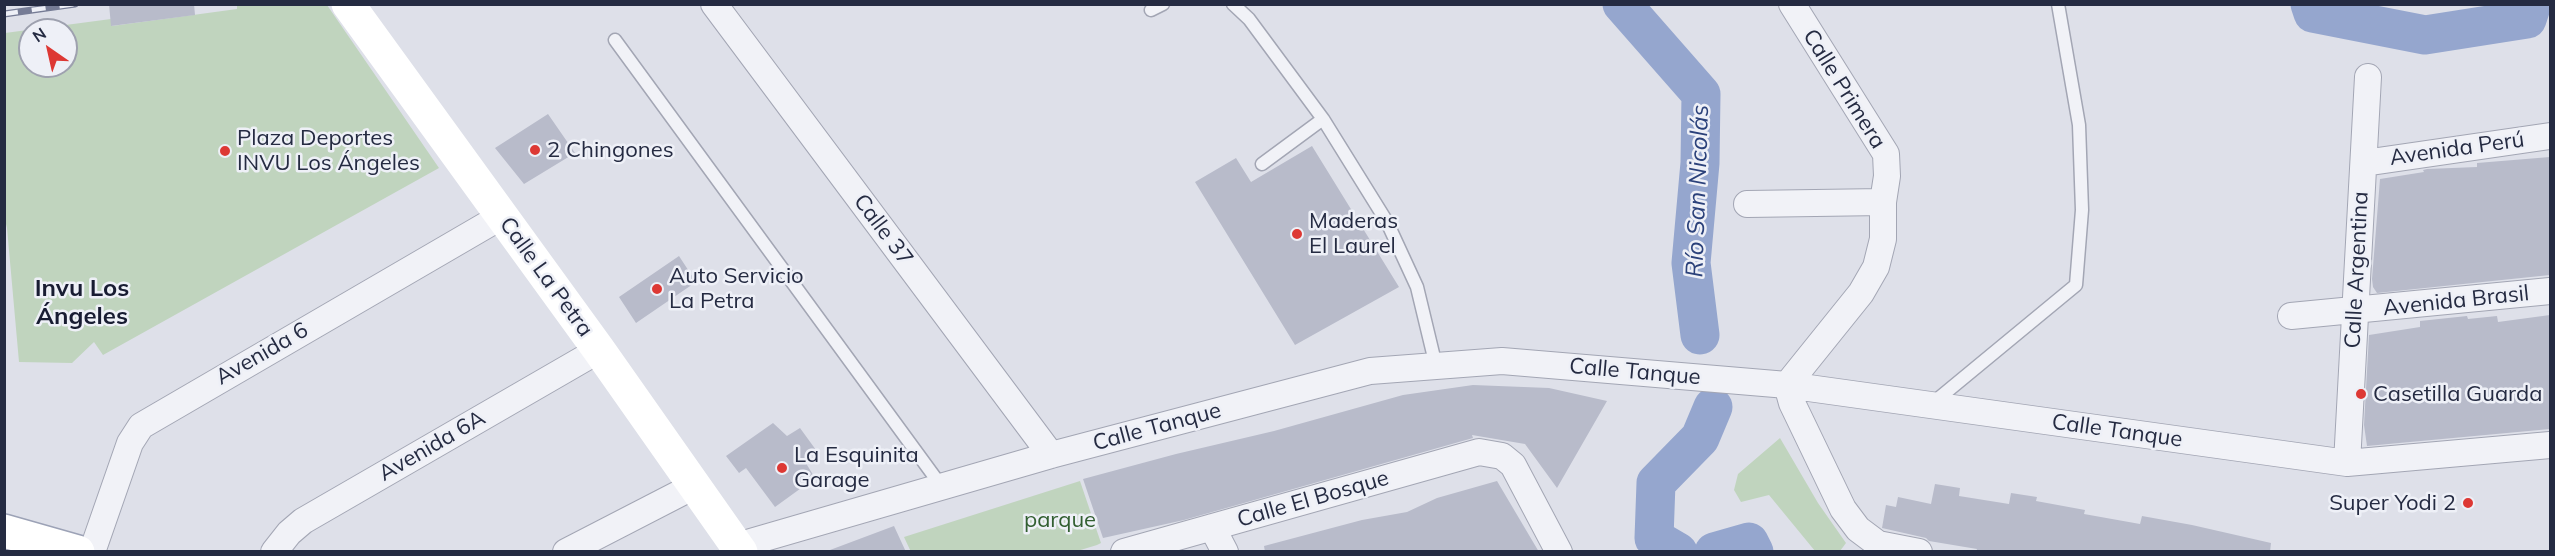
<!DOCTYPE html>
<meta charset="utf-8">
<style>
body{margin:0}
#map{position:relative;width:2555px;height:556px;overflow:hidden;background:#dee0e9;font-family:Mulish,sans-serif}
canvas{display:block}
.frame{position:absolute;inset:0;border:6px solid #252b42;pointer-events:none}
.north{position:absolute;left:18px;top:18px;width:60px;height:60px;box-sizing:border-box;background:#eef0f7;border:2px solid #9ea1af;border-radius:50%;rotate:326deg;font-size:16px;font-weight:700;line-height:24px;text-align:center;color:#252b42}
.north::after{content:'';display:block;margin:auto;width:21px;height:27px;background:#dd3834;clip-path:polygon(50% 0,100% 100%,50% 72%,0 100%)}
</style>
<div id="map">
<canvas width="2555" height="556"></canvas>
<div class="frame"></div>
<div class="north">N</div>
</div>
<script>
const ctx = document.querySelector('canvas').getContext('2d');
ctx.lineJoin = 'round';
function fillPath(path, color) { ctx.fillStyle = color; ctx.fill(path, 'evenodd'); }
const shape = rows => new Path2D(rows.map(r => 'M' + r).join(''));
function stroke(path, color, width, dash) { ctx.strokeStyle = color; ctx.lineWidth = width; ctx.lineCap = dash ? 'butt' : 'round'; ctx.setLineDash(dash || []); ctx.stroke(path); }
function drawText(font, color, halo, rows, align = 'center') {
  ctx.font = font + ' Mulish,sans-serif'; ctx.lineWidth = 5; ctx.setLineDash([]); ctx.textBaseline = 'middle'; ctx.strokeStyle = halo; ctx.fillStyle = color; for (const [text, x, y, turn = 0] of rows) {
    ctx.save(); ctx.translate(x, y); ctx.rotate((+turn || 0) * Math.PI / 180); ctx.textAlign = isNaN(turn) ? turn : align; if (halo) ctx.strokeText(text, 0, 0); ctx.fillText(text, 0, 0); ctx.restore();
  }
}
const green = shape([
 [237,5,327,5,439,168,103,355,94,342,72,363,19,362,7,228,5,220,5,33,111,19,112,26,237,9],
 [30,30,66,30,66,66,30,66],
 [1780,438,1818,503,1846,543,1840,551,1815,551,1769,495,1741,502,1734,490,1738,474],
 [1080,481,1101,543,1097,545,1074,552,911,552,904,537]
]);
const river = shape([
 [1622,4,1701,94,1700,163,1691,263,1700,335],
 [2310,4,2313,13,2425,35,2527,19,2532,4],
 [1678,552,1654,538,1656,483,1700,438,1713,407],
 [1714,552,1749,542,1754,552]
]);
const building = shape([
 [109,4,194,4,195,15,111,26],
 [548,114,575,153,524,184,495,148],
 [1312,146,1399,287,1295,345,1195,182,1236,158,1251,182],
 [2550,157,2550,275,2377,293,2373,287,2372,279,2380,179,2424,172,2423,170,2427,169,2477,167,2477,163],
 [679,256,696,282,636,323,619,297],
 [2550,315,2550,429,2367,446,2364,425,2369,335,2420,327,2420,321,2467,316,2468,319,2497,316,2498,322],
 [1473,385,1549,388,1607,401,1557,488,1525,444,1472,435,1473,438,1184,520,1103,538,1083,479,1176,454,1274,431,1403,395],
 [773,423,787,436,800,428,816,450,804,460,815,478,775,507,746,468,739,473,726,456],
 [1497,481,1539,552,1265,552,1264,546,1362,520,1407,512,1437,498],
 [1935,484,1960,488,1959,496,2009,504,2011,493,2037,497,2036,501,2085,510,2084,514,2140,524,2142,516,2192,525,2271,543,2270,552,1976,552,1977,549,1929,541,1926,538,1882,528,1886,505,1896,507,1898,497,1931,504],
 [894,526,906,552,830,552,830,550]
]);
const lane = shape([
 [1233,4,1249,19,1323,119,1387,222,1417,287,1436,366],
 [1151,10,1163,4],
 [615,40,942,487],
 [1262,164,1323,119],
 [1933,403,2076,285,2082,210,2079,125,2058,4]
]);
const street = shape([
 [714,4,1051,455],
 [1792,4,1886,154,1887,176,1883,202,1883,239,1876,267,1861,293,1787,385,1792,403,1843,509,1858,529,1878,544,1919,552],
 [2364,163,2550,136],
 [1747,204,1883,202],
 [2291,316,2550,291],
 [2347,463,2368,77],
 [1212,527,1225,552],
 [737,546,1051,455,1370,371,1502,361,1787,385,2347,463,2550,445],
 [92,552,130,443,141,426,502,216],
 [274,552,289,533,303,521,599,350],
 [566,552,694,486],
 [1124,552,1479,452,1502,456,1513,465,1559,552]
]);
const secondary = shape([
 [348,4,599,350,741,552]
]);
const primary = shape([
 [4,531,78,552]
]);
const rail = shape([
 [4,14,75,4]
]);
const markers = [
 [535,150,6,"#dd3834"],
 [225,151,6,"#dd3834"],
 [1297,234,6,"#dd3834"],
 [657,289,6,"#dd3834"],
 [2361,394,6,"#dd3834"],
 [782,468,6,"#dd3834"],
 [2468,503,6,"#dd3834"]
];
const streetNames = [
 ["Calle Primera",1844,89,58],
 ["Avenida Perú",2457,149,-8],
 ["Calle 37",883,230,53],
 ["Calle Argentina",2357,270,-87],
 ["Calle La Petra",546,277,54],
 ["Avenida Brasil",2456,301,-6],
 ["Avenida 6",262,354,-30],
 ["Calle Tanque",1635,372,5],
 ["Calle Tanque",1157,427,-15],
 ["Calle Tanque",2117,431,8],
 ["Avenida 6A",432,446,-30],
 ["Calle El Bosque",1313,499,-16]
];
const poiNames = [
 ["Plaza Deportes",237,138],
 ["INVU Los Ángeles",237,163],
 ["2 Chingones",547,150],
 ["Maderas",1309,221],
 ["El Laurel",1309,246],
 ["Auto Servicio",669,276],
 ["La Petra",669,301],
 ["Casetilla Guarda",2373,394],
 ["La Esquinita",794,455],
 ["Garage",794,480],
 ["Super Yodi 2",2456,503,"right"]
];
const parkNames = [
 ["parque",1060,520]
];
const waterNames = [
 ["Río San Nicolás",1698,191,-88]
];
const neighbourhoodNames = [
 ["Invu Los",82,289],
 ["Ángeles",82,317]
];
fillPath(green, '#c0d4be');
stroke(river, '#95a6ce', 39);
fillPath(building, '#b8bbca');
stroke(lane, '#a3a6b4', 15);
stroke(street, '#a3a6b4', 28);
stroke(primary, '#9ca2b6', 36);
stroke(lane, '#f1f2f7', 12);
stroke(street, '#f1f2f7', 26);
stroke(secondary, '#fff', 33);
stroke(primary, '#fff', 33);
stroke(rail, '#767c95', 7);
stroke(rail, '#eef0f7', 4.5, [14]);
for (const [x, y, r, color] of markers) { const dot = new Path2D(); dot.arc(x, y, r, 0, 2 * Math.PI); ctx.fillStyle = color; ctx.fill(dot); stroke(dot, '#eef0f7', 2); }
drawText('22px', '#252b42', '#eef0f7', streetNames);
drawText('22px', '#252b42', '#eef0f7', poiNames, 'left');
drawText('22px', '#325f31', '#eef0f7', parkNames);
drawText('italic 24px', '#2b417a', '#eef0f7', waterNames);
drawText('bold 24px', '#181c32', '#eef0f7', neighbourhoodNames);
</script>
